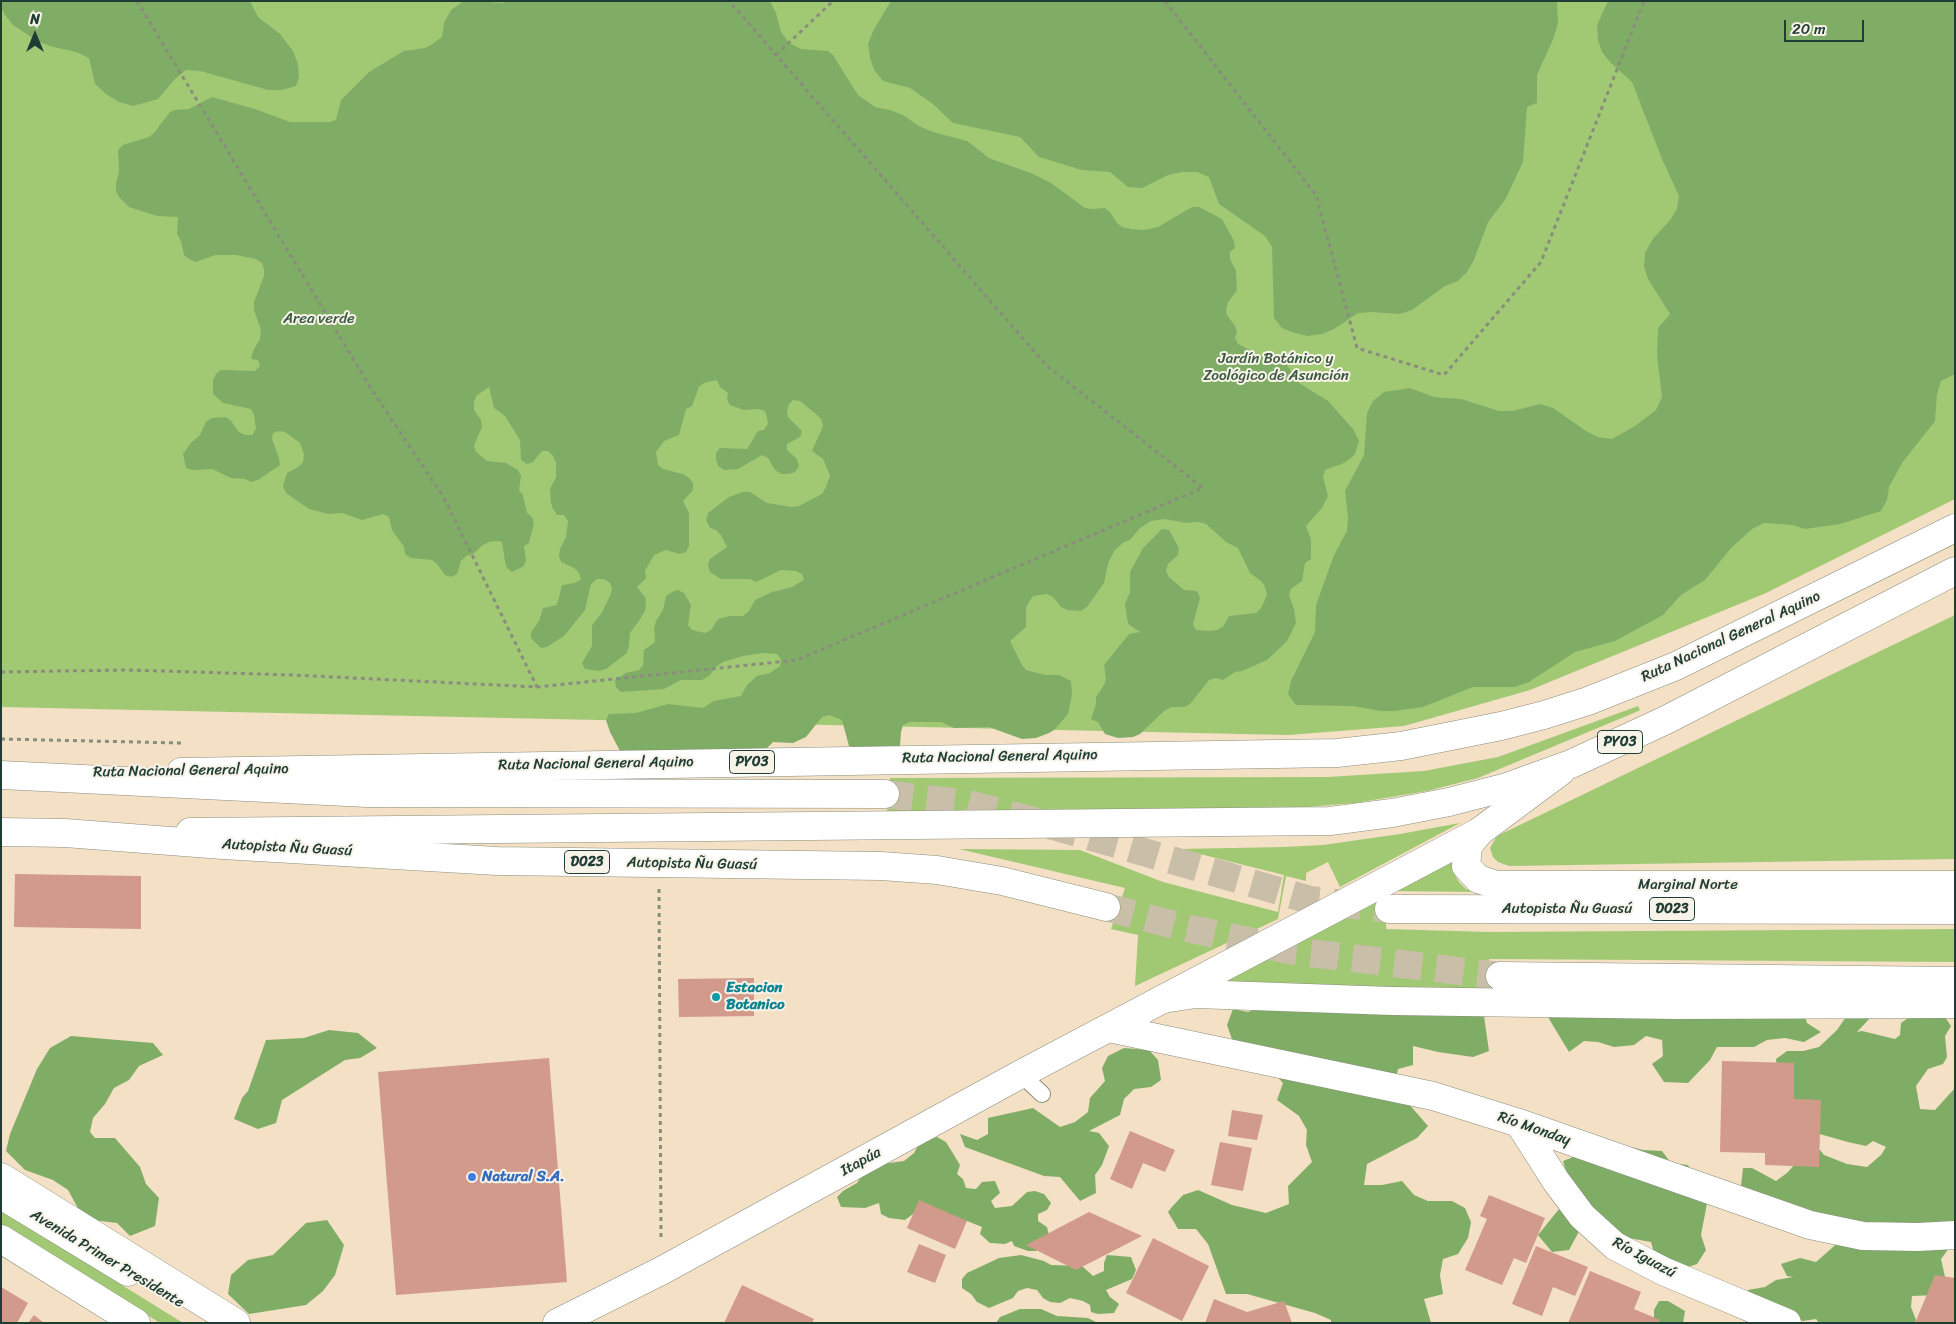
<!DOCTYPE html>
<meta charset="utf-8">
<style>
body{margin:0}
#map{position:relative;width:1956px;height:1324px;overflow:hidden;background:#f3e0c5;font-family:Sriracha,sans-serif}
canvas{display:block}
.frame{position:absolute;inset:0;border:2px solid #1f3d34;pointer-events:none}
.north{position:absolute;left:10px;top:10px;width:50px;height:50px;-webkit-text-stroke:4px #f7f3e8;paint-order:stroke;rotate:0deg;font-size:14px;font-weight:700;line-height:20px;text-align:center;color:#1f3d34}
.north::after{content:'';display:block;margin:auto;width:18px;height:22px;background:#1f3d34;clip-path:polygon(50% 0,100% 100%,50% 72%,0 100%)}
.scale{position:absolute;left:1784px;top:20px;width:80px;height:22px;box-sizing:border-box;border:2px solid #1f3d34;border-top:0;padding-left:6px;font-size:15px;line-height:18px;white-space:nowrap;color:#1f3d34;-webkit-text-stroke:4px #f7f3e8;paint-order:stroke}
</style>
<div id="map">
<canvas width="1956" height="1324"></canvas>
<div class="frame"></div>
<div class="north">N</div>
<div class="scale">20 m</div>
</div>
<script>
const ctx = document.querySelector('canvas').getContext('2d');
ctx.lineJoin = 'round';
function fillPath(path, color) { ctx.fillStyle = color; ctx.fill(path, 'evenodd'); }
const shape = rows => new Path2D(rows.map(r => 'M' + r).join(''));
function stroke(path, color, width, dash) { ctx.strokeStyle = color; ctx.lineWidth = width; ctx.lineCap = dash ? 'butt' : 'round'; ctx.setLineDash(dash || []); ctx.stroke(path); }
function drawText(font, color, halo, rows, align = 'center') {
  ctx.font = font + ' Sriracha,sans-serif'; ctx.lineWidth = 4; ctx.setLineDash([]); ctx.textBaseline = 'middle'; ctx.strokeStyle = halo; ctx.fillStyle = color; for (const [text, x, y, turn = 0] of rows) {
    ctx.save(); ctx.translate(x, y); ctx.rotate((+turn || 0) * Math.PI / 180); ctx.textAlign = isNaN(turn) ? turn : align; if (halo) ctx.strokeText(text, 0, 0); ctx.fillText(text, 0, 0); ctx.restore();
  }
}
const green = shape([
 [1,1,1955,1,1955,499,1766,593,1530,690,1404,726,1288,735,1,707],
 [1955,615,1955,859,1509,866,1498,862,1493,857,1490,848,1497,836],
 [1638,706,1640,710,1636,712,1478,778,1427,791,1355,803,1284,809,887,812,890,778,1328,777,1424,771,1498,757],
 [1460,823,1340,887,1328,862,1306,873,1306,881,1286,876,1278,919,1135,986,1138,935,1111,929,1125,888,959,849,1080,850,1163,882,1278,912,1284,875,1180,849,1284,847,1323,845,1400,834],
 [1450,855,1452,856,1452,870,1459,882,1466,889,1474,892,1387,891,1386,929,1490,932,1955,929,1955,962,1489,959,1488,994,1212,982,1213,980],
 [1,1210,183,1323,160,1323,1,1225]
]);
const forest = shape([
 [1,1,250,1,258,17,280,34,293,51,298,64,299,77,296,86,282,90,268,90,200,71,186,70,175,79,158,99,133,106,119,102,106,94,95,84,89,58,76,52,50,46,37,41,13,25,5,15,1,7],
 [476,1,503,3,507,1,770,1,776,13,781,32,789,43,801,49,828,51,833,55,858,95,875,107,890,110,903,115,919,126,933,132,967,141,989,158,1033,174,1051,183,1085,208,1092,209,1105,208,1110,212,1117,223,1122,227,1131,229,1144,230,1158,227,1192,207,1199,207,1222,219,1234,241,1235,248,1230,252,1230,259,1236,271,1237,290,1228,302,1226,309,1227,315,1235,326,1237,332,1235,338,1238,344,1263,357,1287,365,1299,383,1328,401,1353,429,1359,441,1355,454,1350,459,1344,463,1325,470,1323,477,1328,496,1322,508,1306,526,1311,539,1311,559,1305,563,1302,581,1291,589,1289,595,1294,609,1296,623,1287,641,1267,660,1242,671,1235,672,1223,680,1216,678,1209,680,1190,704,1184,707,1171,707,1164,711,1140,734,1133,737,1118,738,1105,734,1098,722,1091,719,1096,704,1096,697,1104,685,1106,679,1104,665,1129,634,1140,632,1129,625,1127,618,1125,604,1130,592,1130,572,1143,548,1162,529,1169,530,1179,548,1178,555,1168,564,1166,571,1169,577,1184,590,1197,591,1200,598,1193,624,1196,630,1210,631,1217,630,1223,627,1229,616,1256,613,1261,608,1267,595,1265,587,1261,581,1250,573,1238,548,1226,542,1206,524,1199,522,1186,523,1165,519,1151,521,1139,529,1130,540,1124,542,1114,551,1108,564,1104,583,1087,607,1081,611,1067,610,1061,607,1053,597,1047,594,1033,596,1029,602,1026,608,1026,627,1010,641,1022,665,1026,670,1045,675,1059,675,1071,681,1072,695,1068,714,1054,730,1049,733,1036,738,1022,739,989,727,954,728,941,722,909,722,903,725,901,732,900,745,897,751,876,753,849,746,842,720,829,715,822,717,806,737,793,743,773,742,763,752,625,753,620,751,610,732,606,720,609,714,636,713,668,704,703,708,714,701,741,696,747,685,757,676,770,673,780,666,781,659,777,654,763,653,743,656,723,662,717,666,709,676,702,680,681,680,664,689,621,692,616,687,615,680,626,673,639,670,643,665,644,650,655,642,654,628,656,621,663,610,666,596,672,592,678,590,684,593,691,605,688,625,692,630,705,633,711,630,718,619,730,616,743,616,749,611,755,600,772,592,792,587,804,580,802,574,796,571,781,570,756,582,750,579,721,579,710,572,708,565,710,559,727,547,721,535,716,530,710,528,706,520,708,513,729,497,743,492,750,492,767,503,792,507,799,506,822,494,826,487,830,475,823,459,812,451,823,426,821,419,816,414,800,401,793,400,789,404,787,411,788,417,802,431,800,437,787,444,787,450,797,459,799,466,795,472,789,474,781,474,775,470,768,458,762,455,738,469,724,470,718,466,716,459,716,453,720,448,747,449,758,431,764,430,768,424,767,418,765,411,758,409,744,410,730,405,727,400,728,393,720,387,717,380,704,383,699,387,692,406,686,409,679,435,664,441,656,452,658,465,663,469,683,474,689,478,693,483,693,490,683,501,689,513,689,546,686,552,679,554,666,550,654,555,645,571,646,578,637,587,645,597,646,603,645,611,638,622,630,633,629,646,627,653,606,669,599,671,585,669,582,663,592,646,592,625,601,614,610,596,612,589,610,583,604,579,597,579,591,584,585,610,564,636,547,647,541,648,531,638,531,632,539,621,543,608,557,605,562,585,575,583,581,579,579,573,574,568,561,562,559,556,560,549,566,537,568,521,564,515,557,515,553,509,551,503,550,489,556,477,556,463,553,456,548,451,542,451,533,462,527,464,521,460,520,440,505,416,494,408,489,387,476,396,474,403,474,410,481,420,482,427,474,446,476,452,487,461,506,463,518,470,521,476,519,490,523,495,527,513,532,517,534,523,529,543,524,546,526,560,524,566,512,572,507,568,505,562,502,542,496,541,489,542,483,545,473,554,466,556,461,561,457,574,451,577,445,575,437,564,432,560,411,558,405,554,404,547,392,530,389,517,383,514,362,520,342,513,328,514,309,509,286,493,283,486,287,473,298,467,303,462,304,455,300,443,285,432,279,431,273,433,272,439,279,458,280,465,258,480,251,482,245,479,231,478,212,469,192,470,186,468,183,454,190,444,200,435,206,422,212,418,226,417,231,421,239,432,245,435,252,435,256,429,254,415,251,409,223,403,213,394,213,380,216,374,221,370,255,371,260,366,258,360,251,359,253,351,260,339,261,330,254,310,254,302,264,276,264,269,262,263,256,259,236,255,215,255,196,262,189,259,184,255,181,241,177,234,178,217,157,216,135,209,129,207,119,197,116,191,116,184,119,171,118,150,123,145,149,137,154,133,170,112,175,110,189,109,212,97,258,110,290,122,330,122,336,120,341,100,369,72,404,51,425,48,431,45,442,37,444,23,451,10,462,2],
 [891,1,1557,1,1558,23,1554,37,1537,75,1537,103,1527,107,1523,162,1505,200,1488,222,1474,260,1467,272,1458,281,1445,286,1412,310,1399,314,1372,312,1358,313,1334,329,1322,334,1308,336,1295,333,1282,328,1274,318,1272,247,1265,236,1219,204,1209,177,1197,172,1182,172,1168,175,1142,188,1128,187,1110,172,1082,170,1039,157,1020,137,953,123,933,104,910,88,883,81,874,70,870,58,868,44,873,31],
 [1608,1,1955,1,1955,374,1941,381,1937,394,1935,421,1902,463,1889,487,1887,500,1881,511,1840,524,1805,529,1792,525,1764,523,1752,529,1731,548,1705,580,1681,595,1663,615,1615,641,1575,652,1529,682,1515,687,1473,687,1423,707,1394,711,1381,711,1353,706,1296,705,1288,694,1291,681,1315,632,1316,605,1334,555,1347,531,1348,518,1345,491,1364,455,1367,413,1373,401,1384,392,1410,388,1434,397,1461,399,1499,411,1513,411,1540,404,1553,408,1586,431,1598,437,1612,439,1635,426,1656,410,1662,397,1657,356,1658,328,1670,314,1648,279,1644,266,1645,253,1652,240,1670,220,1677,209,1679,196,1662,159,1632,82,1611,63,1602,52,1598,40,1597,25],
 [1422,998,1483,1009,1489,1051,1473,1057,1438,1052,1413,1046,1413,1065,1398,1069,1394,1087,1428,1126,1417,1138,1367,1164,1364,1185,1382,1185,1402,1181,1414,1195,1428,1201,1452,1201,1465,1208,1471,1222,1468,1238,1458,1254,1443,1259,1440,1275,1443,1294,1424,1299,1431,1323,1331,1323,1331,1320,1315,1313,1247,1294,1226,1294,1208,1244,1196,1229,1178,1229,1168,1212,1171,1208,1183,1195,1198,1190,1232,1205,1266,1213,1289,1204,1288,1186,1312,1162,1306,1145,1307,1130,1299,1116,1277,1100,1283,1083,1261,1059,1233,1042,1227,1025,1233,1009,1248,1012,1263,1006,1351,1001,1368,1015],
 [1870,1008,1870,1018,1857,1032,1862,1031,1895,1039,1900,1035,1901,1023,1921,1009,1941,1011,1951,1026,1945,1036,1947,1057,1943,1064,1928,1069,1916,1086,1920,1109,1935,1110,1955,1088,1955,1240,1941,1259,1945,1277,1935,1295,1912,1296,1911,1307,1916,1320,1915,1323,1819,1323,1816,1319,1803,1321,1787,1314,1745,1302,1748,1290,1765,1287,1776,1280,1793,1277,1787,1276,1781,1264,1800,1258,1816,1262,1849,1233,1741,1186,1743,1168,1752,1168,1776,1181,1787,1173,1805,1153,1820,1150,1824,1155,1847,1164,1867,1167,1881,1155,1886,1147,1873,1141,1866,1146,1848,1142,1816,1133,1778,1080,1776,1059,1787,1051,1803,1051,1819,1047,1837,1030,1848,1014],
 [1543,1009,1804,1013,1807,1023,1821,1032,1804,1042,1785,1038,1767,1040,1754,1047,1717,1047,1710,1060,1688,1083,1664,1082,1652,1064,1663,1056,1662,1040,1646,1036,1634,1045,1614,1047,1598,1042,1584,1041,1569,1052],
 [329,1030,358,1033,377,1048,360,1058,345,1060,282,1100,276,1123,258,1129,234,1119,242,1098,248,1091,266,1040,304,1038],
 [71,1036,153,1043,163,1055,139,1066,129,1080,114,1088,105,1104,93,1118,90,1132,95,1138,115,1138,140,1167,146,1184,159,1198,155,1226,130,1236,117,1223,84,1219,68,1190,53,1180,25,1170,6,1151,10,1134,37,1069,50,1048],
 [1124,1048,1149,1050,1158,1060,1161,1080,1151,1087,1134,1089,1124,1099,1120,1115,1089,1131,1099,1133,1109,1146,1102,1165,1095,1175,1096,1193,1080,1201,1060,1177,1044,1176,965,1147,960,1134,977,1140,988,1134,988,1118,1033,1108,1060,1127,1075,1122,1088,1112,1090,1098,1105,1081,1102,1068,1108,1056],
 [937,1137,946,1142,960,1165,957,1174,963,1179,966,1188,976,1189,982,1182,995,1181,1000,1193,991,1201,995,1208,1012,1206,1027,1192,1035,1191,1044,1194,1051,1203,1047,1210,1038,1214,1038,1221,1047,1227,1049,1236,1044,1244,1036,1251,1028,1251,1014,1246,1012,1241,1005,1244,990,1243,980,1234,982,1227,967,1221,913,1214,905,1220,889,1218,881,1214,879,1203,865,1208,841,1207,837,1197,843,1191,857,1183,861,1177,882,1164,904,1161,914,1153,919,1144],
 [1611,1142,1643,1150,1662,1151,1671,1163,1688,1165,1694,1177,1708,1198,1701,1235,1706,1250,1697,1264,1680,1270,1655,1256,1651,1242,1617,1236,1582,1226,1569,1250,1552,1252,1538,1235,1572,1193,1563,1161],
 [327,1220,344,1245,335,1275,323,1291,306,1305,249,1314,228,1294,231,1275,248,1260,273,1255,306,1223],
 [1021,1255,1044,1261,1051,1265,1082,1266,1093,1276,1104,1271,1104,1263,1107,1255,1131,1257,1136,1270,1132,1279,1106,1290,1110,1297,1119,1304,1114,1313,1098,1314,1091,1312,1090,1305,1083,1301,1070,1298,1060,1303,1050,1302,1043,1298,1037,1290,1027,1288,1018,1291,1013,1298,989,1308,977,1302,971,1294,962,1288,962,1279,967,1273,999,1258],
 [1659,1301,1668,1301,1685,1311,1683,1323,1647,1323,1654,1317,1654,1310],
 [1020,1309,1041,1309,1057,1316,1088,1318,1098,1323,996,1323,1000,1317]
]);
const building = shape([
 [15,874,141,876,141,929,14,927],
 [754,978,754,1016,679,1017,678,979],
 [549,1058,567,1282,396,1295,378,1072],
 [1722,1061,1794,1063,1794,1099,1821,1100,1819,1167,1765,1165,1765,1153,1720,1152],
 [1232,1110,1263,1115,1257,1140,1228,1136],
 [1130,1131,1175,1150,1165,1172,1143,1163,1132,1189,1110,1179],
 [1220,1142,1252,1148,1243,1191,1211,1185],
 [1489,1195,1545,1218,1526,1263,1514,1258,1502,1285,1465,1270,1487,1219,1480,1216],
 [919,1200,967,1221,955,1249,907,1228],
 [1089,1212,1142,1236,1076,1270,1026,1245],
 [1153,1238,1209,1266,1182,1321,1126,1293],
 [919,1244,946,1255,935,1283,907,1272],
 [1536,1246,1588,1267,1575,1296,1553,1287,1542,1316,1512,1304],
 [1590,1271,1641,1292,1634,1309,1660,1320,1658,1323,1568,1323],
 [1935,1275,1955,1278,1955,1323,1915,1323],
 [742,1285,814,1319,812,1323,724,1323],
 [1,1287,28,1303,17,1323,1,1323],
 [1214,1299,1247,1312,1284,1301,1292,1323,1205,1323],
 [34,1315,44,1323,28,1323]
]);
const motorwayTunnel = shape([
 [885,794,968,804,1057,827,1310,900,1389,909],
 [1106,907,1182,927,1294,951,1500,976]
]);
const path = shape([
 [137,1,372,390,444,498,537,687],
 [1165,1,1316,195,1357,348,1444,375,1541,262,1644,1],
 [776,55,833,1],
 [1,672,128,670,293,675,537,687,797,660,1203,488,1047,366,729,1],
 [1,739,181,743],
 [659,889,661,1240]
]);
const service = shape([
 [1021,1074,1042,1094]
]);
const minor = shape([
 [1479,832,1468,846,1466,866,1478,879,1497,885,1955,885],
 [1109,1028,1433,1096,1519,1123,1810,1225,1863,1236,1918,1237,1955,1235],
 [1519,1123,1556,1181,1582,1216,1615,1246,1663,1271,1787,1323]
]);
const tertiary = shape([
 [557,1323,661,1271,1021,1074,1479,832,1561,771]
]);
const secondary = shape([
 [1,1195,128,1272],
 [1,1239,136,1323]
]);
const trunk = shape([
 [181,772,1337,753,1401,746,1501,726,1544,715,1588,701,1676,666,1955,528],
 [190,832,1330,821,1392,813,1449,802,1507,787,1571,764,1666,720,1955,571],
 [1,1177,236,1323]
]);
const motorway = shape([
 [1,775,367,793,885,794],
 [1,832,65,833,223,845,497,861,881,866,937,870,1002,881,1106,907],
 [1389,909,1955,910],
 [1500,976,1955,981],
 [1163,999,1196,994,1392,1001,1676,1005,1955,1004]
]);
const markers = [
 [716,997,5,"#0f9aa8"],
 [472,1177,5,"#3f7fe0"]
];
const shields = [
 [1620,742,45],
 [752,762,45],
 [587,862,45],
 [1672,909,45]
];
const shieldNames = [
 ["PY03",1620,742],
 ["PY03",752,762],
 ["D023",587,862],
 ["D023",1672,909]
];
const parkNames = [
 ["Area verde",319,319],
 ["Jardín Botánico y",1276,359],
 ["Zoológico de Asunción",1276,376]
];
const streetNames = [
 ["Ruta Nacional General Aquino",1731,637,-25],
 ["Ruta Nacional General Aquino",1000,757,-1],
 ["Ruta Nacional General Aquino",596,764,-1],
 ["Ruta Nacional General Aquino",191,771,-1],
 ["Autopista Ñu Guasú",287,848,3],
 ["Autopista Ñu Guasú",692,864,1],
 ["Marginal Norte",1688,885],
 ["Autopista Ñu Guasú",1567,909],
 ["Río Monday",1534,1129,19],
 ["Itapúa",861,1162,-29],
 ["Río Iguazú",1644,1258,28],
 ["Avenida Primer Presidente",107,1259,31]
];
const cultureNames = [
 ["Estacion",726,988],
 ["Botanico",726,1005]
];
const shopNames = [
 ["Natural S.A.",482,1177]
];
fillPath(green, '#a1c974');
fillPath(forest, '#80ad66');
fillPath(building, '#d19a8a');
stroke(motorwayTunnel, '#c9bfa8', 28, [28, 14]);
stroke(service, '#898e7c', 18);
stroke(minor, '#898e7c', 29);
stroke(tertiary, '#898e7c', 29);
stroke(secondary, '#898e7c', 29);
stroke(trunk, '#898e7c', 29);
stroke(motorway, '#898e7c', 29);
stroke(path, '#898e7c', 3, [4, 4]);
stroke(service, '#fff', 16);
stroke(minor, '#fff', 28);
stroke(tertiary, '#fff', 28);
stroke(secondary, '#fff', 28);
stroke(trunk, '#fff', 28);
stroke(motorway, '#fff', 28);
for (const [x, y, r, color] of markers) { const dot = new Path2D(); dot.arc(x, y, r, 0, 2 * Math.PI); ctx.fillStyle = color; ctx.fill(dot); stroke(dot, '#f7f3e8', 2); }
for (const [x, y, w] of shields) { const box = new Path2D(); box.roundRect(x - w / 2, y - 11.5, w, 23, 4); ctx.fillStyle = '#f7f3e8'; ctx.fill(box); stroke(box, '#1f3d34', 1); }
drawText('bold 14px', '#1f3d34', null, shieldNames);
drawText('15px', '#395941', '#f7f3e8', parkNames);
drawText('15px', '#1f3d34', '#f7f3e8', streetNames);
drawText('bold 15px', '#0d838f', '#f7f3e8', cultureNames, 'left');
drawText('bold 15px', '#366cbe', '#f7f3e8', shopNames, 'left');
</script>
